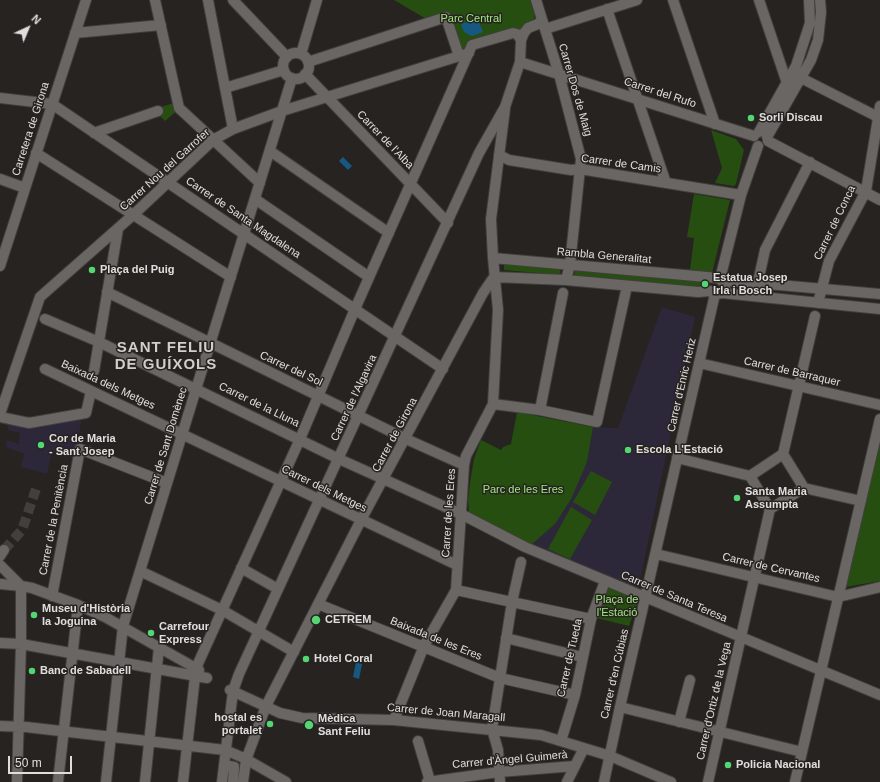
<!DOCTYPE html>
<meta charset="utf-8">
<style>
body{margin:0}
#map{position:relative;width:880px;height:782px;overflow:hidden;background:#262320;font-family:Arial,sans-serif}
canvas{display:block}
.north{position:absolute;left:8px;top:8px;width:40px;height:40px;-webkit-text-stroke:3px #262320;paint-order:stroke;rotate:44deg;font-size:11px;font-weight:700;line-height:16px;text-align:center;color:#e0dedc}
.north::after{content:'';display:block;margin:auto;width:14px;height:18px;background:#e0dedc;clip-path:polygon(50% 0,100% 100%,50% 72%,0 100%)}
.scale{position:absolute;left:8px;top:756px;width:64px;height:18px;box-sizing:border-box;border:2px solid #e0dedc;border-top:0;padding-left:5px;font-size:12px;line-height:14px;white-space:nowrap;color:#e0dedc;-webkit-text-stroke:3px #262320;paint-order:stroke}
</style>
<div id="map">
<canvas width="880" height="782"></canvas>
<div class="north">N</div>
<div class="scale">50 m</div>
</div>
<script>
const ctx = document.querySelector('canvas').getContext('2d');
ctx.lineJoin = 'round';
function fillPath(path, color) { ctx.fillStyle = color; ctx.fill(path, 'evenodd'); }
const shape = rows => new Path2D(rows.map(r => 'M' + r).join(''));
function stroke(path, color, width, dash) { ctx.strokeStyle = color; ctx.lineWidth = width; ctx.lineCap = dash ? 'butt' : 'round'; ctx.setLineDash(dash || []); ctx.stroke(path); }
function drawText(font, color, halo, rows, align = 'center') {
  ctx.font = font + ' Arial,sans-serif'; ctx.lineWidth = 3; ctx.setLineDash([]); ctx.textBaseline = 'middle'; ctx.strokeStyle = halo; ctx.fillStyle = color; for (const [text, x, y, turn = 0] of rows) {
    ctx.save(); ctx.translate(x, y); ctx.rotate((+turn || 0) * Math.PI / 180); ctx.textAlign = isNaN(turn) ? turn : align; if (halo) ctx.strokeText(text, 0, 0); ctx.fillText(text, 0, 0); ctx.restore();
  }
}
const education = shape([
 [662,307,695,317,638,590,531,545,555,524,587,462,593,427,618,428],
 [82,418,74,459,52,451,47,474,21,467,24,454,6,447,7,440,19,444,20,433,8,430,8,422]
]);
const green = shape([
 [394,0,530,0,535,16,533,21,521,33,505,30,472,39,469,50,461,53,448,16,428,20],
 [178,102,180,108,165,121,158,114,157,108],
 [711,130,736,139,744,150,736,184,734,186,715,183,722,168],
 [694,194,730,200,712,273,690,270,694,238,687,237],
 [504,262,561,267,560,275,504,270],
 [575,268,707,281,706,289,574,277],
 [517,412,593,427,587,462,571,499,555,524,531,545,469,514,468,499,471,476,474,459,481,440,501,450,503,447,511,444],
 [880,437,880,581,845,587],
 [591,471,612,482,595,515,573,502],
 [571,507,592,520,570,559,548,549],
 [607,585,639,599,629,626,596,618]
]);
const water = shape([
 [477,18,483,32,472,36,464,32,461,24],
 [343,157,352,166,348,170,339,161],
 [356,662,362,664,359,679,353,677]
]);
const streetTunnel = shape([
 [4,550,22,530,36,489]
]);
const street = shape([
 [155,0,179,108,260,183],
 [208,0,233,129],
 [233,0,287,57],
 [536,0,559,74,581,159,570,264,566,280],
 [673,0,715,124],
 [759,0,787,83],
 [607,9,666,183],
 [545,29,637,0],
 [75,33,161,25],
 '283 66a13 13 0 1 1 26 0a13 13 0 1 1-26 0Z',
 [301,54,317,0],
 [308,62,446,17,459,56],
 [520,62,754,136],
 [305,74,448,223],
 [801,78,880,118],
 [225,88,284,70],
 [0,98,52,104,443,369],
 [759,132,796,66,810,23,809,0],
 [94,133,158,111],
 [767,137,811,60,818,40,821,12,820,0],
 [768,141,880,200],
 [270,151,389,233],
 [36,153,231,277],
 [499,155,509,160,571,170,580,169,741,195],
 [0,179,25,188],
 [255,199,369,277],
 [493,258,718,278,725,283,725,288,722,293],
 [0,266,86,0],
 [494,277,566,280,698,292,710,291],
 [720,279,741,195,758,146],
 [723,280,880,294],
 [758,282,765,250,810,162],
 [107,292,406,439,464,465],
 [717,294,722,293,880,309],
 [818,303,829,261,866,191,880,106],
 [45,319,99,342,339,459,461,514,525,547,880,695],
 [699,363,880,405],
 [45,369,457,565],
 [94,371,118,229],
 [493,404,540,410,597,422,627,286],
 [540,410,563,293],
 [0,414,40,297,133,215,213,140,233,129,282,111,469,53],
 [0,417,29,423,86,413,91,391],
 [783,454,804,488,770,509,750,476,783,454],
 [783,454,815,316],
 [677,458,750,476],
 [804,488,861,501],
 [656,554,838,597,880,587],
 [0,556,4,550],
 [0,565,21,586,0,584],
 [241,568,278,589],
 [140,571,222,610,294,652],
 [456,590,591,619],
 [52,596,80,449,167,483],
 [318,604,500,678,575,695],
 [506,638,582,657],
 [0,643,21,644,207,678],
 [230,690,280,713,302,718,394,720,541,735,610,756,671,782],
 [620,707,802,752],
 [394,720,424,646,456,590,464,465,466,456,493,404,498,310,493,258,491,219,505,109],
 [679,722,690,680],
 [0,726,26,727,225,750,244,758,286,782],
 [418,741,430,781],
 [561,741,575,695,591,619,605,581],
 [224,765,234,767,233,782],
 [17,782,21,644,21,586,32,588,78,605,105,617,199,670],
 [58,782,78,605],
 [106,782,123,626,292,78],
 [145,782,159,647],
 [183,782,196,668,300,439,355,309,472,45,513,33,517,34,521,40],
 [222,782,233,691,239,674,479,153,505,107,520,62,521,40,524,33,528,28,538,24,542,19],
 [243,782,246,760,266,706,361,520,483,293,494,277],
 [427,782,499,772,575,766,584,748],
 [500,782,498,750,492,729,512,602,521,562],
 [567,782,575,766],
 [604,782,620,707,715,294],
 [708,782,770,509],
 [795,782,880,419]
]);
const markers = [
 [751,118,4,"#53d673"],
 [92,270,4,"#53d673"],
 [705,284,4,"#53d673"],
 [41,445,4,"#53d673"],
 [628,450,4,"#53d673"],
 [737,498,4,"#53d673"],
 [34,615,4,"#53d673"],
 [316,620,5,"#53d673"],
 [151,633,4,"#53d673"],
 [306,659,4,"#53d673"],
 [32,671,4,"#53d673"],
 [270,724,4,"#53d673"],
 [309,725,5,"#53d673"],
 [728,765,4,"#53d673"]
];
const parkNames = [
 ["Parc Central",471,19],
 ["Parc de les Eres",523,490],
 ["Plaça de",617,600],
 ["l'Estació",617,613]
];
const streetNames = [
 ["Carrer Dos de Maig",575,90,74],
 ["Carrer del Rufo",660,93,18],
 ["Carretera de Girona",31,129,-72],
 ["Carrer de l'Alba",385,140,46],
 ["Carrer de Camis",621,164,8],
 ["Carrer Nou del Garrofer",165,170,-42],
 ["Carrer de Santa Magdalena",243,218,34],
 ["Carrer de Conca",835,223,-64],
 ["Rambla Generalitat",604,256,5],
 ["Carrer del Sol",291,369,25],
 ["Carrer de Barraquer",792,372,13],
 ["Baixada dels Metges",108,385,25],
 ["Carrer d'Enric Heriz",682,385,-77],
 ["Carrer de l'Algavira",354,398,-65],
 ["Carrer de la Lluna",259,405,26],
 ["Carrer de Girona",395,435,-62],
 ["Carrer de Sant Domènec",166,446,-73],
 ["Carrer dels Metges",324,489,26],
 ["Carrer de les Eres",449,513,-86],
 ["Carrer de la Penitència",54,520,-79],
 ["Carrer de Cervantes",771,568,13],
 ["Carrer de Santa Teresa",674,597,23],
 ["Baixada de les Eres",436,639,22],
 ["Carrer de Tueda",570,658,-77],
 ["Carrer d'en Cúbias",615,674,-77],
 ["Carrer d'Ortiz de la Vega",714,701,-77],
 ["Carrer de Joan Maragall",446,713,5],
 ["Carrer d'Àngel Guimerà",510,760,-5]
];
const poiNames = [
 ["Sorli Discau",759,118],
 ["Plaça del Puig",100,270],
 ["Estatua Josep",713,278],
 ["Irla i Bosch",713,291],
 ["Cor de Maria",49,439],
 ["- Sant Josep",49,452],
 ["Escola L'Estació",636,450],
 ["Santa Maria",745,492],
 ["Assumpta",745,505],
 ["Museu d'Història",42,609],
 ["la Joguina",42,622],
 ["CETREM",325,620],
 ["Carrefour",159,627],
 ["Express",159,640],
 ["Hotel Coral",314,659],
 ["Banc de Sabadell",40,671],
 ["hostal es",262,718,"right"],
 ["portalet",262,731,"right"],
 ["Mèdica",318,719],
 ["Sant Feliu",318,732],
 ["Policia Nacional",736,765]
];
const districtNames = [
 ["SANT FELIU",166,348],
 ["DE GUÍXOLS",166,365]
];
fillPath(education, '#2c2839');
fillPath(green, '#264e11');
fillPath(water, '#155983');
stroke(streetTunnel, '#423f3c', 10, [10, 5]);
stroke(street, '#413f3c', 12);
stroke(street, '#6a6663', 10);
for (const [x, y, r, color] of markers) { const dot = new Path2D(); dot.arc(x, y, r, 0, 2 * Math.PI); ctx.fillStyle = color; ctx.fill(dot); stroke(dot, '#262320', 1.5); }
drawText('11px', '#a0e583', '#262320', parkNames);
drawText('11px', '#e0dedc', '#262320', streetNames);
drawText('bold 11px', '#e0dedc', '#262320', poiNames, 'left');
ctx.letterSpacing = '1px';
drawText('bold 15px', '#d2ceca', '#262320', districtNames);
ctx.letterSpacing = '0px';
</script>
